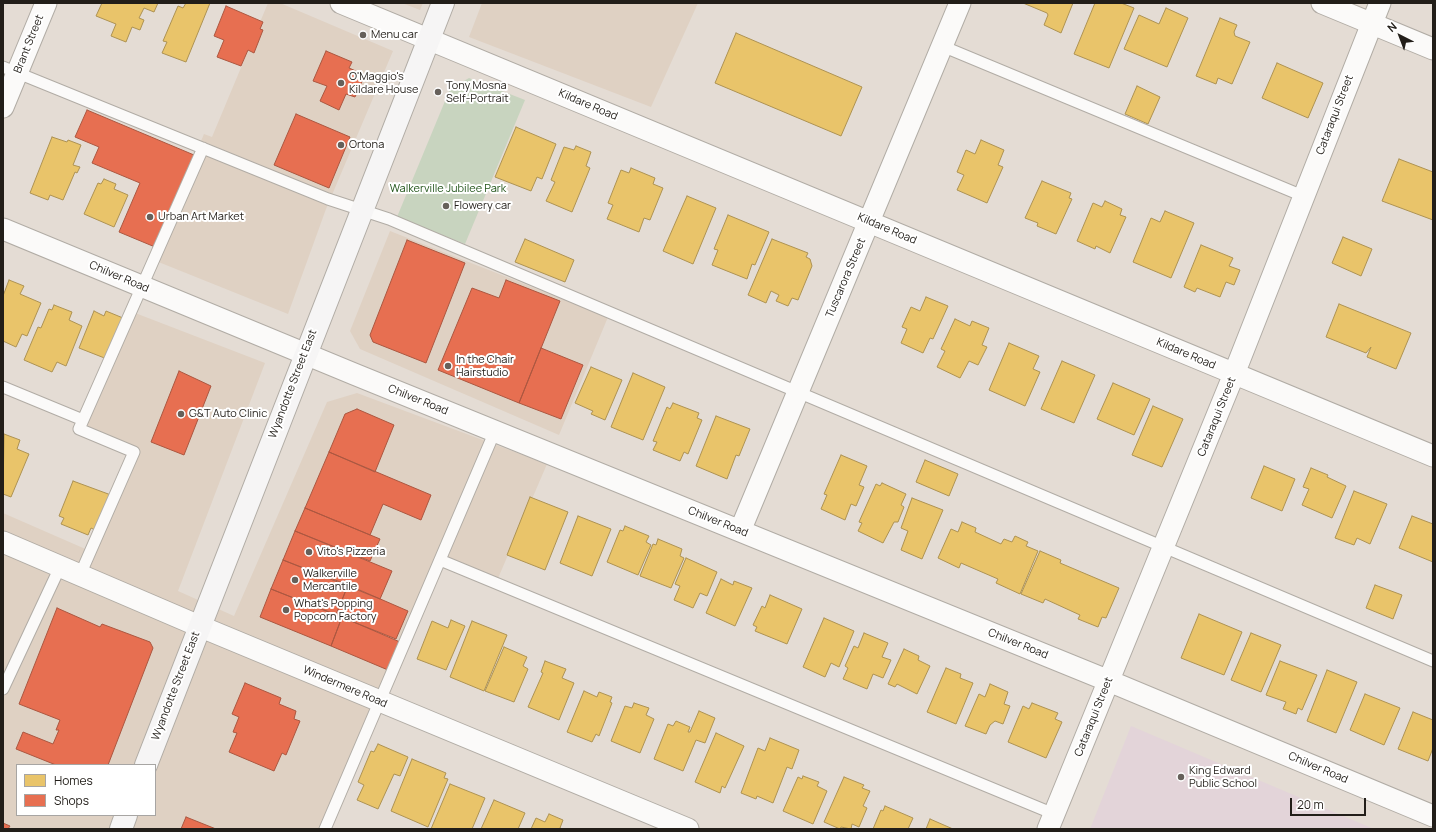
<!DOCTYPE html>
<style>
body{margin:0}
#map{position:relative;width:1436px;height:832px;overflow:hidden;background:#e4dcd4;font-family:Manrope,sans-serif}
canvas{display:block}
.frame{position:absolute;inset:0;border:4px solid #221e19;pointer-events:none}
.legend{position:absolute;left:16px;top:764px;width:140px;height:52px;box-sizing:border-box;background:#fff;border:1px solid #a7a5a3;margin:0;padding:5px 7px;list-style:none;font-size:12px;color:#221e19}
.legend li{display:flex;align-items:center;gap:8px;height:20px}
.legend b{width:20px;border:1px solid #a7a5a3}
.north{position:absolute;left:1380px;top:16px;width:40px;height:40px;-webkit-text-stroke:3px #fff;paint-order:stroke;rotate:318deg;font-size:11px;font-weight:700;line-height:16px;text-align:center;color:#221e19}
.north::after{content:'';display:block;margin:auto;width:14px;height:18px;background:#221e19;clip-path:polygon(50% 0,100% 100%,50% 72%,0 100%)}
.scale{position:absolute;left:1290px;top:798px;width:76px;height:18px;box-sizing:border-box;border:2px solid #221e19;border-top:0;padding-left:5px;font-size:12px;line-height:14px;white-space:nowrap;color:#221e19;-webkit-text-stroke:3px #fff;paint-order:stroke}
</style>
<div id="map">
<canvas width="1436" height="832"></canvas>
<div class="frame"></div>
<ul class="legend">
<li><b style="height:11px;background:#e9c46a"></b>Homes</li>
<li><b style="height:11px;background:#e76f51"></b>Shops</li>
</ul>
<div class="north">N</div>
<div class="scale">20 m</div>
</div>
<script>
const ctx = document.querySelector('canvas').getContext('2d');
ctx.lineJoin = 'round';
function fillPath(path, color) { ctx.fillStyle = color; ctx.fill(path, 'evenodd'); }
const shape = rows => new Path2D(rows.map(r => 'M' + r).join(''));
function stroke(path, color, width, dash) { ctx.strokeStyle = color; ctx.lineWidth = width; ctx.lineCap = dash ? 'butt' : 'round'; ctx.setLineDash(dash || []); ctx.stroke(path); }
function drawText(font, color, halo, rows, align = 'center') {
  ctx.font = font + ' Manrope,sans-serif'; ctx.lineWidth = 4; ctx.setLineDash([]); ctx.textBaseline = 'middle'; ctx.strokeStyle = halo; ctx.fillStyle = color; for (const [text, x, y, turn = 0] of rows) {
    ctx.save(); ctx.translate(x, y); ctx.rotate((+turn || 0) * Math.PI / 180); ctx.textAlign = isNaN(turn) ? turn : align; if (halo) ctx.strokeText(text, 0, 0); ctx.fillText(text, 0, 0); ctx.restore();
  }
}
const built = shape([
 [268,3,280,3,393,51,326,209,288,314,151,259,204,134,212,137],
 [402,3,423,3,420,10],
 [482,3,698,3,651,107,469,37],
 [390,231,608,317,559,435,360,349,350,331],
 [130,311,265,363,178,591,234,616,327,402,357,393,547,464,496,583,440,560,325,829,3,829,3,513,90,551,134,453,79,429],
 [17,765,155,765,155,815,17,815]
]);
const education = shape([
 [1131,726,1374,829,1090,829]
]);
const green = shape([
 [469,78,525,100,465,244,397,217,450,89]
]);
const homes = shape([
 [102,3,158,3,154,12,144,8,139,18,144,20,140,30,132,27,126,42,111,36,116,24,96,16,102,3],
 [186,3,210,3,186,62,162,53,167,42,163,41,178,6,183,8,186,3],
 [1023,3,1073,3,1061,33,1044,25,1048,15,1047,13,1023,3],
 [1095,3,1121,3,1134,8,1109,68,1074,54,1095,3],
 [1166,8,1188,18,1167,67,1124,49,1139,15,1159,24,1166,8],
 [1220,18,1237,25,1234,32,1235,36,1250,42,1232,84,1218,78,1216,84,1196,76,1220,18],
 [736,33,862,87,841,136,715,83,736,33],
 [1277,63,1323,83,1308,118,1262,98,1277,63],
 [1137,86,1160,97,1148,124,1125,114,1137,86],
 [516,127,556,144,542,179,537,177,531,191,495,177,516,127],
 [52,137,67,142,68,140,81,145,73,165,80,167,77,173,75,172,63,200,50,195,48,200,30,193,52,137],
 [981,140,1004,150,998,165,1003,167,987,203,957,190,964,175,957,172,966,150,975,154,981,140],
 [576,146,591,152,586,166,590,168,572,212,546,201,555,182,551,180,564,147,574,150,576,146],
 [1399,159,1433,172,1433,220,1382,201,1399,159],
 [631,168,655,178,653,184,663,188,650,220,644,218,639,232,607,219,613,205,608,203,621,170,629,173,631,168],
 [104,179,116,184,114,189,128,195,114,227,84,214,98,183,101,184,104,179],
 [1042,181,1071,193,1069,198,1072,199,1056,234,1037,226,1038,223,1025,218,1042,181],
 [687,196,716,208,693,264,663,251,687,196],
 [1105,201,1122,209,1120,215,1126,217,1110,253,1096,246,1095,249,1077,241,1093,203,1102,207,1105,201],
 [1165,211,1194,223,1171,278,1133,262,1151,218,1160,222,1165,211],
 [728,215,769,232,755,265,752,264,747,279,712,265,718,250,714,249,728,215],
 [1343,237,1372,249,1361,276,1332,263,1343,237],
 [525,239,574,260,565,282,515,262,525,239],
 [772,239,808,253,806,257,810,259,812,266,798,300,792,298,788,306,776,301,779,295,771,291,766,303,748,295,772,239],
 [1201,245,1233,258,1229,266,1240,270,1234,285,1226,282,1220,297,1197,288,1195,292,1184,287,1201,245],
 [9,280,24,286,20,294,41,303,27,336,22,334,16,347,3,341,3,296,9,280],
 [926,297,948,306,933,339,930,338,923,353,901,343,907,329,902,327,911,307,920,311,926,297],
 [1339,304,1411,333,1396,369,1367,357,1371,347,1366,353,1326,337,1339,304],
 [54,305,72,312,69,320,82,326,66,366,57,362,52,372,24,360,38,327,41,328,49,309,52,310,54,305],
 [94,311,104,316,106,311,123,318,107,359,79,348,94,311],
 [955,319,970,326,972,321,989,328,982,345,987,347,978,365,969,361,960,378,937,367,945,351,941,349,955,319],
 [1009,343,1039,356,1033,369,1040,372,1025,406,989,390,1009,343],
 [1062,361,1095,375,1074,423,1041,409,1062,361],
 [591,367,622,380,605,420,591,414,593,411,575,403,591,367],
 [633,373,665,387,643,440,611,427,633,373],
 [1113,383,1150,399,1134,435,1097,419,1113,383],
 [673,403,699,413,697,418,702,420,688,454,684,452,680,461,653,450,657,442,653,441,667,407,670,409,673,403],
 [1153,406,1183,419,1162,467,1132,455,1153,406],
 [716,416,750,429,739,456,736,455,727,479,696,466,716,416],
 [4,434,20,440,17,449,29,454,11,497,3,494,4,434],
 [841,455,867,466,859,485,864,487,856,506,851,504,845,520,821,509,827,495,824,494,841,455],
 [925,460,958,474,949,496,916,482,925,460],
 [1264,466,1295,479,1282,511,1251,498,1264,466],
 [1311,468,1328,475,1327,477,1346,486,1332,518,1302,505,1309,489,1303,487,1311,468],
 [73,481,111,495,97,531,91,528,88,535,61,524,64,518,59,516,73,481],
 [882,483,906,494,901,505,904,507,898,522,894,522,883,543,858,531,862,523,859,522,876,484,880,486,882,483],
 [1354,491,1387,504,1370,544,1357,538,1354,545,1335,538,1354,491],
 [530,497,568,512,545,570,507,555,530,497],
 [912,498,943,510,922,559,901,550,908,531,901,528,912,498],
 [578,516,611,529,592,576,560,563,578,516],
 [1412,516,1433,524,1433,562,1399,548,1412,516],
 [962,522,976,528,975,532,1001,544,1004,539,1012,542,1015,536,1028,542,1026,546,1038,551,1020,594,996,583,998,579,961,563,959,568,938,558,951,529,958,532,962,522],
 [625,526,649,536,646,542,651,545,638,575,607,562,620,530,623,531,625,526],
 [658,539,682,549,680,556,684,558,671,588,640,576,653,544,656,545,658,539],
 [1040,551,1061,560,1060,563,1119,588,1106,618,1102,617,1098,627,1078,619,1080,615,1045,599,1043,603,1021,594,1040,551],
 [686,558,717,572,707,596,700,593,693,608,674,600,680,586,675,584,686,558],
 [721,579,733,585,734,581,752,588,735,626,706,613,721,579],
 [1375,585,1402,595,1393,619,1366,608,1375,585],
 [770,595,802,609,787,644,755,631,757,627,753,625,762,606,765,608,770,595],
 [1199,614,1242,632,1224,675,1181,658,1199,614],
 [824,618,854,631,839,667,831,663,825,677,803,667,824,618],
 [451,620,465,626,446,670,417,659,432,621,448,628,451,620],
 [472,621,507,635,484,691,450,677,472,621],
 [864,633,888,643,882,657,891,660,883,678,873,674,867,689,843,679,848,668,845,666,854,646,858,648,864,633],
 [1251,633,1281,645,1261,692,1231,680,1251,633],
 [504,647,527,657,523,666,528,669,514,702,485,691,504,647],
 [904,649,919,656,918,660,930,666,917,694,897,684,895,687,888,684,904,649],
 [545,661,566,669,562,678,574,683,559,720,528,707,543,673,541,672,545,661],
 [1280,661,1317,675,1302,710,1298,708,1296,714,1283,709,1286,702,1266,695,1280,661],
 [946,668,961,674,960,678,973,683,956,724,927,712,946,668],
 [1327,670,1357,682,1336,733,1307,721,1327,670],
 [990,684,1008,692,1004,704,1010,706,1003,724,995,721,990,725,986,734,965,726,979,694,985,697,990,684],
 [584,691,597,697,599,692,612,697,610,702,612,703,599,736,596,734,592,742,567,732,584,691],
 [1365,694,1400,708,1384,745,1350,730,1365,694],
 [634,703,649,708,646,715,654,719,640,753,611,741,625,706,632,708,634,703],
 [1032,703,1058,713,1055,719,1062,722,1046,758,1008,742,1023,706,1029,709,1032,703],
 [699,711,715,718,705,743,696,740,683,771,654,759,668,724,673,726,676,721,690,727,688,732,690,732,699,711],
 [1413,712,1433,720,1433,748,1428,761,1398,749,1413,712],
 [716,733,744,746,725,788,722,786,720,793,695,782,716,733],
 [770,738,799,750,792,769,787,767,773,803,757,796,756,799,741,793,758,748,765,751,770,738],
 [378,744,408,757,400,776,394,774,378,809,357,800,364,785,358,782,371,751,374,752,378,744],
 [412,759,446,773,444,778,448,779,428,827,391,811,412,759],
 [803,776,819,782,817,786,827,791,813,824,783,811,798,777,802,779,803,776],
 [844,777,864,785,862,788,870,791,863,806,867,808,859,827,852,824,851,829,841,827,840,829,824,822,844,777],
 [450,784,485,798,472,829,431,829,450,784],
 [494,800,525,813,518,829,481,829,494,800],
 [885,806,913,818,908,829,873,829,881,810,883,811,885,806],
 [549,814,563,820,560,828,563,829,531,829,536,818,545,822,549,814],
 [930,819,953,829,926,829,930,819]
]);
const shops = shape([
 [226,6,263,22,260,29,263,30,254,53,248,50,241,66,217,57,224,40,214,36,226,6],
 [326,51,352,62,349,68,365,75,355,97,346,94,339,110,320,101,327,86,313,81,326,51],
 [87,110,194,155,155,247,119,232,140,183,92,163,99,147,75,137,87,110],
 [296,114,350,137,329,188,274,165,296,114],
 [407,240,465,263,426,363,373,342,370,335,407,240],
 [506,280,560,301,519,403,438,370,472,288,499,298,506,280],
 [541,348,583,365,561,419,519,403,541,348],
 [179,371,211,386,184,455,151,442,179,371],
 [357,409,394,425,375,472,329,452,345,414,357,409],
 [329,452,431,495,421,520,383,504,370,535,305,508,329,452],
 [305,508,380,539,370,561,295,531,305,508],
 [295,531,392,571,380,599,283,560,295,531],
 [283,560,348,585,336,615,271,589,283,560],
 [348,585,408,611,396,639,336,615,348,585],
 [271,589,342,617,331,646,260,617,271,589],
 [57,608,100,627,102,624,150,642,153,648,108,765,56,765,16,749,23,732,53,744,59,730,56,730,60,720,19,704,57,608],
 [342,617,400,642,388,670,331,646,342,617],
 [245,683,281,698,279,704,296,711,294,719,300,721,286,755,282,753,274,771,229,752,237,733,233,732,239,717,232,714,245,683],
 [186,817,216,829,181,829,186,817],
 [3,823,10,826,8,829,3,829,3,823]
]);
const service = shape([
 [942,46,1303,196],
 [3,67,328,199,389,219,1433,661],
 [3,387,83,420],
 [440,560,1054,814],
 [80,575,134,452,79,429,203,148],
 [3,689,60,567],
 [325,829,495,431]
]);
const minor = shape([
 [341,3,1433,456],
 [1322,3,1433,49],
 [3,107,46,3],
 [3,229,354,374,1109,681,1433,816],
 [740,531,960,3],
 [3,542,199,626,688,829],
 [1048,829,1234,374,1380,3]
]);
const secondary = shape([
 [146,765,443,3],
 [121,829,126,815]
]);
const markers = [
 [363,35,4,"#66605a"],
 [341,83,4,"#66605a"],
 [438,92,4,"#66605a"],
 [341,145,4,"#66605a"],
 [446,206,4,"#66605a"],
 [150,217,4,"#66605a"],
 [448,366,4,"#66605a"],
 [181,414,4,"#66605a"],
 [309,552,4,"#66605a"],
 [295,580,4,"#66605a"],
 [286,610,4,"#66605a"],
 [1181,777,4,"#66605a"]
];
const poiNames = [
 ["Menu car",371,35],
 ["O'Maggio's",349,77],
 ["Kildare House",349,90],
 ["Tony Mosna",446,86],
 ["Self-Portrait",446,99],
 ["Ortona",349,145],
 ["Flowery car",454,206],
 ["Urban Art Market",158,217],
 ["In the Chair",456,360],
 ["Hairstudio",456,373],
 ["G&T Auto Clinic",189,414],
 ["Vito's Pizzeria",317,552],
 ["Walkerville",303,574],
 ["Mercantile",303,587],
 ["What's Popping",294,604],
 ["Popcorn Factory",294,617],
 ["King Edward",1189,771],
 ["Public School",1189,784]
];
const streetNames = [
 ["Brant Street",29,44,-68],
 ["Kildare Road",588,105,23],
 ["Cataraqui Street",1335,115,-69],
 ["Kildare Road",887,229,23],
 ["Chilver Road",119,277,23],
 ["Tuscarora Street",846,278,-67],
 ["Kildare Road",1186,354,23],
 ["Wyandotte Street East",293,384,-69],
 ["Chilver Road",418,400,22],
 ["Cataraqui Street",1217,417,-68],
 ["Chilver Road",718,522,22],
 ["Chilver Road",1018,644,22],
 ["Wyandotte Street East",176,686,-69],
 ["Windermere Road",345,687,23],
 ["Cataraqui Street",1094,717,-68],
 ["Chilver Road",1318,768,23]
];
const parkNames = [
 ["Walkerville Jubilee Park",448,189]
];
fillPath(built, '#dfd1c3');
fillPath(education, '#e3d4d9');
fillPath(green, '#c8d4bf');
fillPath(homes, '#e9c46a');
stroke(homes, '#ad9252', 1);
fillPath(shops, '#e76f51');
stroke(shops, '#ac5740', 1);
stroke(service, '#b1aca5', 13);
stroke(minor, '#b1aca5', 23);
stroke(secondary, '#b1aca5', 24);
stroke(service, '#fbfaf9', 11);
stroke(minor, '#fbfaf9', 21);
stroke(secondary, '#f6f5f5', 22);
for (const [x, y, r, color] of markers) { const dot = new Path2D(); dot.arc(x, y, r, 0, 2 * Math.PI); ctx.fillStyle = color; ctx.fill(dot); stroke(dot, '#fff', 1.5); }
drawText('11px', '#221e19', '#fff', poiNames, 'left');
drawText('11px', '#221e19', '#fff', streetNames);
drawText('11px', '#22551a', '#fff', parkNames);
</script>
